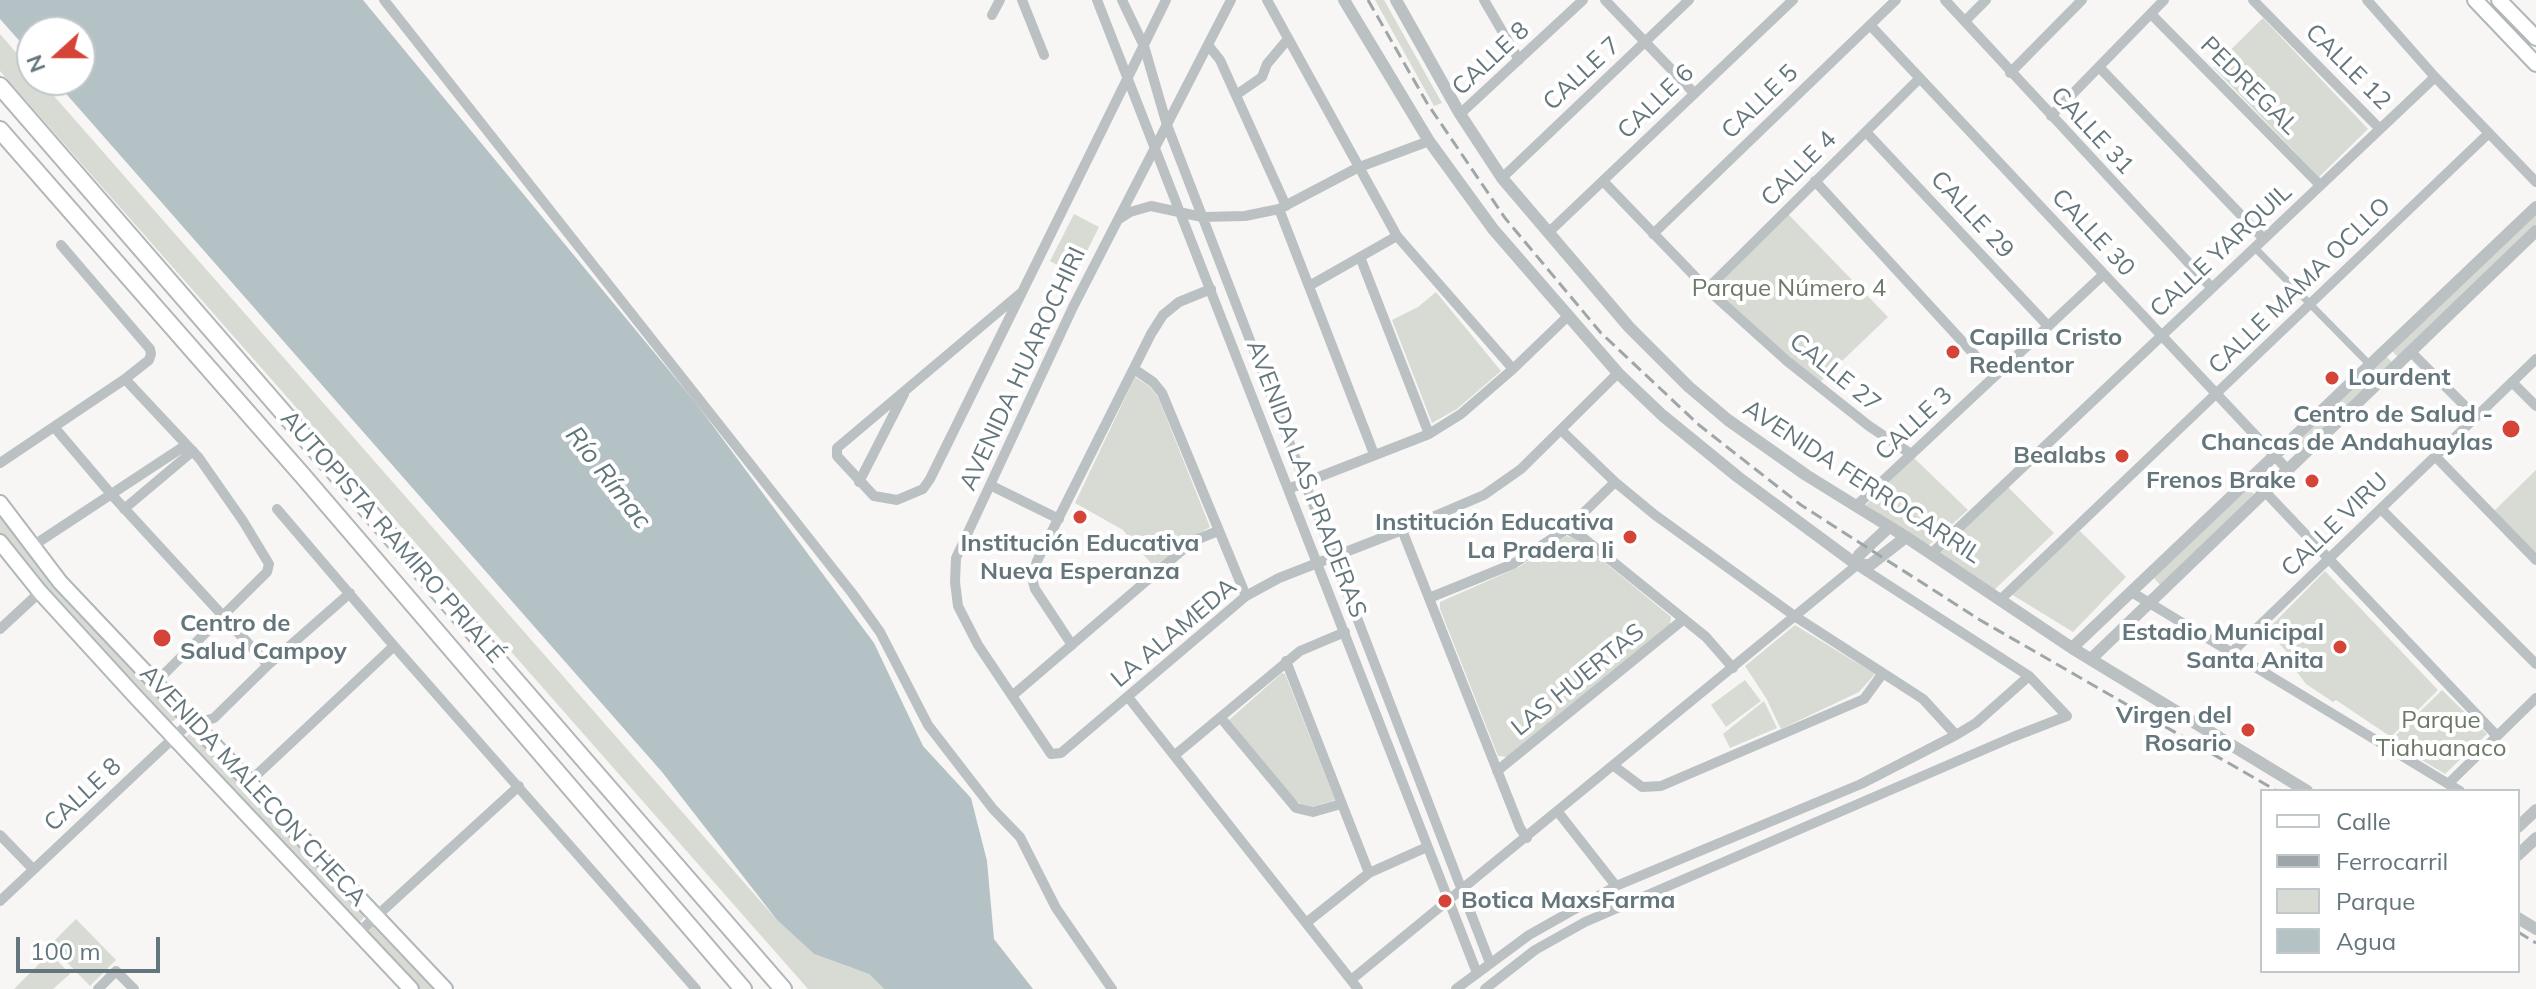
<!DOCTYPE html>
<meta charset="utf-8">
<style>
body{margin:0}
#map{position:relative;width:2536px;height:989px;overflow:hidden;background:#f7f6f4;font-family:Mulish,sans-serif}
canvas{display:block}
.legend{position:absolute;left:2260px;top:789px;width:260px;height:184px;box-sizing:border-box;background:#fff;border:2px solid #c1c8cb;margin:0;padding:10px 14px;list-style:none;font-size:24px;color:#64767c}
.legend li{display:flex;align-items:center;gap:16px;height:40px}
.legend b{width:40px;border:2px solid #c1c8cb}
.north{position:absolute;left:16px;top:16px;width:80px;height:80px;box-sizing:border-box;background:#fff;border:2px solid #c1c8cb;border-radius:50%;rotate:249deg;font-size:22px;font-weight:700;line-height:32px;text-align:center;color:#64767c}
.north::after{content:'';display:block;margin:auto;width:28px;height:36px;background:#d44437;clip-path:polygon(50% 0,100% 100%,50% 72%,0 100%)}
.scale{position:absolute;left:16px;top:937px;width:144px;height:36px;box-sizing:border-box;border:4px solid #64767c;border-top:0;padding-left:10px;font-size:24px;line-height:28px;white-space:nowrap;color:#64767c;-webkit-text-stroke:6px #fff;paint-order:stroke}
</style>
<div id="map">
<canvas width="2536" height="989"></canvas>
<ul class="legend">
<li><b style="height:10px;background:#fff"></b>Calle</li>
<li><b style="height:10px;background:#9ea6a9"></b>Ferrocarril</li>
<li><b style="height:22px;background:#d7dbd4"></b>Parque</li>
<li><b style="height:22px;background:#b5c2c5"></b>Agua</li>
</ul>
<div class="north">N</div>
<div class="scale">100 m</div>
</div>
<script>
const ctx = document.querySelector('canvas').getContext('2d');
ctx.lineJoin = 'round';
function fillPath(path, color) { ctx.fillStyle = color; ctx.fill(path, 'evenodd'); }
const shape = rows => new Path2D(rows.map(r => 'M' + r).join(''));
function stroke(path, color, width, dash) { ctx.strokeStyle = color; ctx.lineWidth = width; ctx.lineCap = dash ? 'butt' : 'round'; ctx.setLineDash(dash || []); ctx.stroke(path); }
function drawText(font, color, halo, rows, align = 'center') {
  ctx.font = font + ' Mulish,sans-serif'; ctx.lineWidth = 8; ctx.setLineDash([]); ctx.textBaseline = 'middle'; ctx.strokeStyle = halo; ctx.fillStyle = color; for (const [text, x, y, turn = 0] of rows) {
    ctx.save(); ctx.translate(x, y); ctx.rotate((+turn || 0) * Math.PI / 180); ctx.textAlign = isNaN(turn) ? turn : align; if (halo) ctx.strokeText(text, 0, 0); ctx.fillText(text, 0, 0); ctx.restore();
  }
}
const green = shape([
 [1375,0,1384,0,1442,103,1434,106],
 [2263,18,2368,129,2319,177,2213,67],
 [0,34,32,71,32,80,40,80,777,920,814,954,869,974,884,989,808,989,0,71],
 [2536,212,2536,225,2398,357,2391,350],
 [1074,214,1099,227,1075,275,1050,261],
 [1788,214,1888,317,1819,383,1714,289],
 [1436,292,1501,371,1457,409,1432,423,1392,320,1418,307],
 [2386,356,2392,362,2295,455,2289,448],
 [1135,377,1149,386,1158,397,1210,527,1188,540,1154,567,1123,530,1075,503],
 [1914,458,1968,510,1928,546,1866,505],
 [2536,470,2536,554,2494,511],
 [2008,487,2054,533,1993,591,1938,553],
 [2248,488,2254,494,2160,585,2154,578],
 [0,509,181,715,169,724,10,548,0,534],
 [2080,531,2126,577,2073,632,2011,594],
 [1566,536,1575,538,1671,617,1670,625,1508,757,1498,756,1440,609,1440,602,1519,567],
 [2325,571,2438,690,2391,737,2336,700,2333,702,2306,684,2290,663,2294,660,2267,630],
 [1795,625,1875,674,1859,692,1781,729,1766,698,1745,666],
 [1282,673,1285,674,1335,800,1312,807,1302,805,1293,798,1229,720],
 [1745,680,1761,701,1726,727,1711,705],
 [2442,690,2487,734,2445,774,2390,741],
 [1764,701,1777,728,1730,748,1723,734],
 [198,731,363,911,365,916,359,923,353,922,184,739,191,732],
 [76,919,116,960,90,986,50,945],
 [374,925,381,927,439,989,417,989,368,936,367,931],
 [50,953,70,974,53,989,14,989]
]);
const water = shape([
 [0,0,363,0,696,403,874,643,923,746,971,798,987,861,994,939,1033,989,884,989,869,974,814,954,777,920,662,772,54,80,80,80,80,32,32,32,32,55,0,19]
]);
const pedestrian = shape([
 [2254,247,2370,365]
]);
const minor = shape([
 [384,0,852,593,880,632,928,725,993,809,1020,837,1056,908,1112,989],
 [1022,0,1044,55],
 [1097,0,1477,973],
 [1122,0,1144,46,1167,125,1490,963],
 [1231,0,1073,307,956,558,955,582,958,606,978,645,1051,754,1061,753,1246,596,1279,578,1402,530,1484,495,1521,469,1618,373],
 [1267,0,1397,236,1513,369],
 [1484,0,1519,60],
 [1605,0,1694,93],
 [1945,0,2211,287],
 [2253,0,2380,129],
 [2367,0,2435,77,2536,182],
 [2151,14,2320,185],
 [992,15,1000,0],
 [1966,20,1986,0],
 [1870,25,2287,469],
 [1208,45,1220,60,1286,206],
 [2100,68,2263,238],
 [2010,73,2082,0],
 [1236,95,1262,77,1267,64,1288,39],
 [1460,114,1583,0],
 [2051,116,2164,0],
 [1866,132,2048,326],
 [1502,178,1689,0],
 [1603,181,1707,289,1787,361,1869,426,1911,454],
 [1815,181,1994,376],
 [1279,209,1374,454],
 [1119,219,1130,212,1151,206,1202,217,1245,216,1279,209,1357,168,1429,141],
 [1548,233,1793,0],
 [1653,234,1896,0],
 [1360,257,1429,434],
 [1309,286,1397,236],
 [1707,289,1920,78],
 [1022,292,837,448,837,456,874,496,897,500,923,489,930,479,1166,0],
 [2410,351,2476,417],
 [1134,369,1153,382,1162,393,1246,596],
 [125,379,199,458,243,521,269,564,267,572,156,682],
 [2512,382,2536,406],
 [55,428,111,494,268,665],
 [1561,430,1615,482,1655,515,1796,617,1923,699,1956,735],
 [2435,456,2536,560],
 [0,463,125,379,149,360,151,354,150,349,61,245],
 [2252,478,2497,736],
 [859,482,904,394],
 [990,485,1059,519],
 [1288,489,1429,434,1461,414,1513,369,1567,317],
 [1856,506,2104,274],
 [124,509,193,451],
 [277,509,394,646,696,989],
 [2381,509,2536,664],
 [1567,529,1582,537,1706,637,1733,668],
 [1402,530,1520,828,1527,838],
 [31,547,186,445],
 [1931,554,2435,77],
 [2133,593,2460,791],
 [1429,598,1513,564,1567,529,1615,482],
 [2000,600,2489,133],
 [0,629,40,592],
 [1072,645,1035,589,1032,578,1037,561,1151,334,1163,315,1179,302,1211,289],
 [2231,653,2536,359],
 [1286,661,1369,873],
 [1012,696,1193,541,1218,531],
 [1128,697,1358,989],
 [1221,718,1296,808,1313,812,1341,804],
 [1175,755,1300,651,1345,632],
 [1614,766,1642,787,1661,786,1864,699,1883,673],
 [1497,771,1684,619],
 [248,783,394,646],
 [2448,784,2536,698],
 [1558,812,1616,886],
 [0,835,33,869],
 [0,901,185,727,214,718,268,665,350,593],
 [1306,923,1369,873,1427,847],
 [358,933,519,786],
 [1351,980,1857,565,2029,676,2067,716,2013,737,1585,922,1535,950,1485,989],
 [98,989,116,971,134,989],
 [1456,989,1529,935,1616,886,1861,784,1956,735,1976,723,2029,676]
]);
const tertiary = shape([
 [1344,0,1429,141,1493,229,1618,373,1662,415,1738,477,1857,565],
 [1396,0,1460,114,1502,178,1629,327,1689,387,1728,420,1806,475,1906,537,2072,648,2307,791],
 [1857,565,1870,565,1906,537],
 [1857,565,1859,555,1889,527],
 [2072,648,2536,207],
 [2091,659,2536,231],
 [2518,827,2536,810],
 [2518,855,2536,838],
 [2518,918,2536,929]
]);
const secondary = shape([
 [2475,0,2536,64],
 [2499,0,2536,38],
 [0,503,60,582,445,989],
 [0,542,40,592,134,695,411,989]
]);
const trunk = shape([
 [0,86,783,989],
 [0,130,303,476,743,989]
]);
const rail = shape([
 [1368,0,1427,103,1505,218,1601,333,1699,425,1801,505,1980,620,2277,791],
 [2518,932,2536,943]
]);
const markers = [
 [1953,352,8,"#d44437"],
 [2332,378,8,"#d44437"],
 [2511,429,10,"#d44437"],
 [2122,456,8,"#d44437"],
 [2312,481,8,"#d44437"],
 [1080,517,8,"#d44437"],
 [1630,537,8,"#d44437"],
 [162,638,10,"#d44437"],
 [2340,647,8,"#d44437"],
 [2248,730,8,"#d44437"],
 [1445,901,8,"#d44437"]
];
const streetNames = [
 ["CALLE 8",1491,59,-43],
 ["CALLE 12",2348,67,45],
 ["CALLE 7",1582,74,-43],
 ["PEDREGAL",2249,86,45],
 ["CALLE 6",1656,102,-44],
 ["CALLE 5",1760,102,-44],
 ["CALLE 31",2092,131,47],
 ["CALLE 4",1799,169,-45],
 ["CALLE 29",1972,215,47],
 ["CALLE 30",2093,233,47],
 ["CALLE YARQUIL",2221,251,-43],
 ["CALLE MAMA OCLLO",2300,286,-44],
 ["AVENIDA HUAROCHIRI",1023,369,-65],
 ["CALLE 27",1835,373,39],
 ["CALLE 3",1914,424,-43],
 ["AVENIDA LAS PRADERAS",1306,479,69],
 ["AVENIDA FERROCARRIL",1862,482,33],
 ["CALLE VIRU",2335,525,-44],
 ["AUTOPISTA RAMIRO PRIALÉ",392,537,49],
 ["LA ALAMEDA",1174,633,-40],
 ["LAS HUERTAS",1578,680,-39],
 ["AVENIDA MALECON CHECA",253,786,47],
 ["CALLE 8",83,795,-43]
];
const parkNames = [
 ["Parque Número 4",1789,289],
 ["Parque",2441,721],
 ["Tiahuanaco",2441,749]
];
const poiNames = [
 ["Capilla Cristo",1969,338,"left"],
 ["Redentor",1969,366,"left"],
 ["Lourdent",2348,378,"left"],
 ["Centro de Salud -",2493,415],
 ["Chancas de Andahuaylas",2493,443],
 ["Bealabs",2106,456],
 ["Frenos Brake",2296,481],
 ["Institución Educativa",1614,523],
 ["La Pradera Ii",1614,551],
 ["Institución Educativa",1080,544,"center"],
 ["Nueva Esperanza",1080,572,"center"],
 ["Centro de",180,624,"left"],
 ["Salud Campoy",180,652,"left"],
 ["Estadio Municipal",2324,633],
 ["Santa Anita",2324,661],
 ["Virgen del",2232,716],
 ["Rosario",2232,744],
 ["Botica MaxsFarma",1461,901,"left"]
];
const waterNames = [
 ["Río Rímac",608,478,52]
];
fillPath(green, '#d7dbd4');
fillPath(water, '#b5c2c5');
stroke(secondary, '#b0b7ba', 18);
stroke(trunk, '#b1b6b8', 20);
stroke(pedestrian, '#bbc1c3', 7);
stroke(minor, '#bbc1c3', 10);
stroke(tertiary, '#bbc1c3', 12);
stroke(secondary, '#fff', 14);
stroke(trunk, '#fff', 16);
stroke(rail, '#9ea6a9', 3, [12, 6]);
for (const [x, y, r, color] of markers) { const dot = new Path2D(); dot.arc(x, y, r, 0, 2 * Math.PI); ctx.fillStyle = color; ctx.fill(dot); stroke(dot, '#fff', 3); }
drawText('24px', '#64767c', '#fff', streetNames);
drawText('24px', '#6d7a67', '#fff', parkNames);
drawText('bold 24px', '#64767c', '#fff', poiNames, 'right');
drawText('italic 26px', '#5f7578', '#fff', waterNames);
</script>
